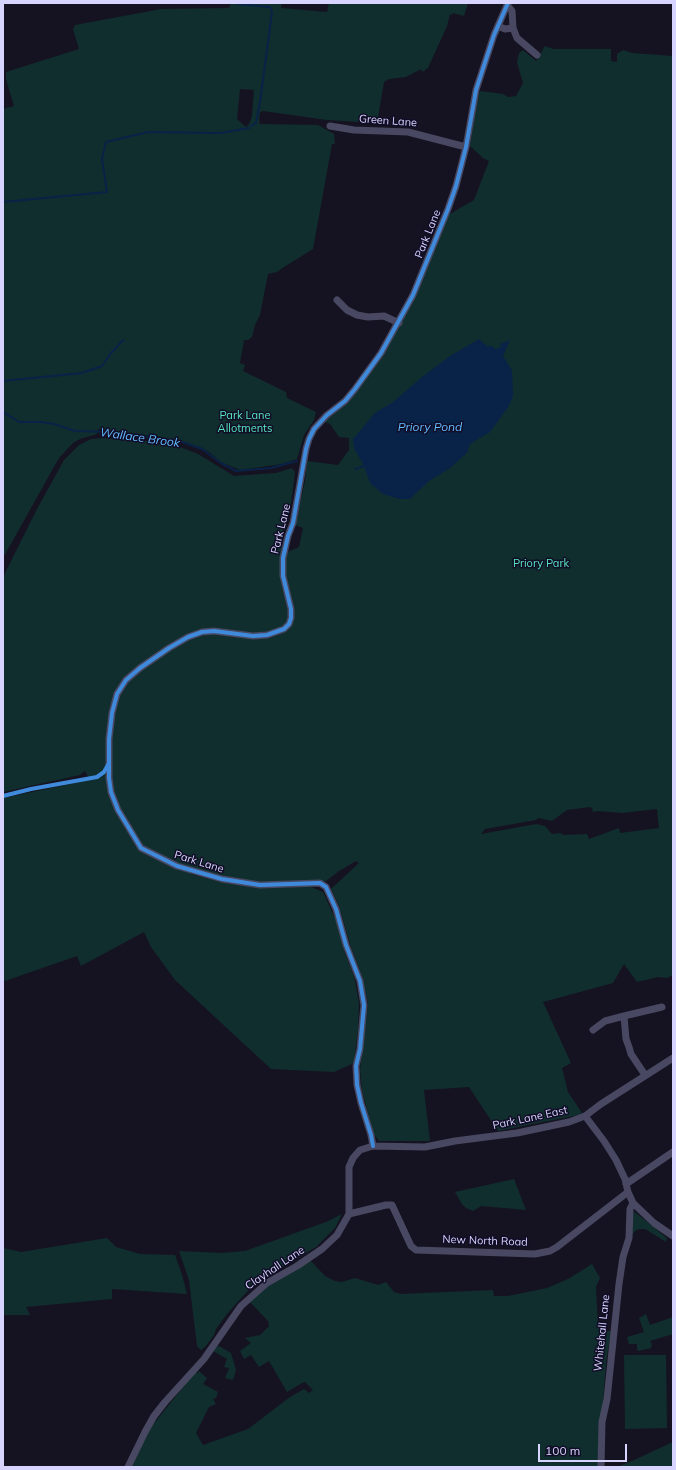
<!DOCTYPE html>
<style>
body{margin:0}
#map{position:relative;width:676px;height:1470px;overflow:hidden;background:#151321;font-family:Mulish,sans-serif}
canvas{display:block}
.frame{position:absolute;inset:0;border:4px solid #d7d4ff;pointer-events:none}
.scale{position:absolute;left:538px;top:1444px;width:89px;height:18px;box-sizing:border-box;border:2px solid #d7d4ff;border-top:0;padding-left:5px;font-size:12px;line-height:14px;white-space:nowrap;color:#d7d4ff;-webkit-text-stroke:3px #110d27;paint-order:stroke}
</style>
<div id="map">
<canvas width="676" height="1470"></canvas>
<div class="frame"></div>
<div class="scale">100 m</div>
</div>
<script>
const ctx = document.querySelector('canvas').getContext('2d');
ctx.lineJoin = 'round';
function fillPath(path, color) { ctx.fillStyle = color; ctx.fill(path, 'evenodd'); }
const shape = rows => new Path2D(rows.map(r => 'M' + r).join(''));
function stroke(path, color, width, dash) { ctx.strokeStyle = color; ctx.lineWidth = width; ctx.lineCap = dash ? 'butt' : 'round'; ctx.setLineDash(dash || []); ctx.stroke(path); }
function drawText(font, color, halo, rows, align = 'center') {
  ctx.font = font + ' Mulish,sans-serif'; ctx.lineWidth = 3; ctx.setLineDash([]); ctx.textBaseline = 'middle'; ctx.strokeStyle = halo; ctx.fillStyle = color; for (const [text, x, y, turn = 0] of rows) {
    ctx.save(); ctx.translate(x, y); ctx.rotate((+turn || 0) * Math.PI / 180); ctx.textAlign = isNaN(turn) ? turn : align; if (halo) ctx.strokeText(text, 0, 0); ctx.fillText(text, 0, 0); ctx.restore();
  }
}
const green = shape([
 [231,3,282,3,281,8,327,12,329,3,468,3,464,16,453,13,452,15,450,14,447,26,428,68,422,72,421,69,406,77,389,79,384,82,377,123,327,120,263,111,260,112,259,120,260,124,318,125,334,134,335,144,332,144,313,249,284,267,277,272,268,274,260,315,255,325,252,337,248,340,244,340,240,363,245,365,243,371,286,392,287,398,316,412,314,420,304,435,297,459,282,464,240,470,221,462,209,452,202,448,182,441,152,436,98,429,97,434,80,439,73,443,59,458,3,558,3,109,14,106,6,79,6,72,79,49,73,29,75,25,161,9,229,8],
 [240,89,254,90,252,116,249,124,246,127,237,119],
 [545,46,553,49,611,49,611,61,617,62,617,54,623,50,632,53,673,56,673,975,667,978,658,977,637,982,624,964,613,983,543,1002,571,1063,562,1068,568,1092,582,1113,574,1116,498,1131,469,1087,424,1090,430,1141,379,1141,373,1133,362,1090,360,1069,368,1004,362,977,350,944,339,906,331,889,359,863,356,861,339,871,326,881,267,884,222,877,195,869,191,874,225,883,264,888,309,886,323,892,338,925,345,953,354,976,359,1003,358,1029,354,1063,334,1072,271,1069,175,980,151,947,144,932,81,966,77,956,5,981,3,980,3,798,90,780,85,771,80,775,3,792,3,579,6,571,36,511,64,460,79,445,91,439,103,438,136,440,159,442,180,447,198,454,234,476,276,473,292,468,295,472,290,511,284,533,281,555,299,547,303,528,295,525,305,481,307,461,338,465,349,450,349,438,339,437,330,424,325,422,334,414,401,323,448,215,474,200,489,161,483,158,470,146,475,111,480,91,503,94,508,97,516,96,523,83,517,62,519,53,523,50,536,61],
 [590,807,592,808,593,812,598,811,622,813,657,809,659,828,620,833,619,828,589,839,587,834,564,835,560,833,552,834,545,826,536,824,481,834,485,829,536,820,538,818,552,821,567,810],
 [514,1179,526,1210,481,1206,473,1211,466,1208,462,1204,455,1192],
 [634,1212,636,1213,667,1238,666,1242,645,1229,639,1229,635,1231,632,1235,632,1215],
 [342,1214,335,1228,316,1247,290,1263,274,1271,253,1285,227,1314,216,1329,214,1335,205,1347,201,1350,197,1346,189,1280,179,1251,222,1253,245,1251,326,1222],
 [107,1238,116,1247,140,1254,175,1255,182,1275,187,1294,112,1289,112,1299,26,1307,30,1315,3,1315,3,1248,21,1252],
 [310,1260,325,1276,335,1281,342,1282,355,1278,378,1285,386,1282,394,1292,401,1294,493,1290,494,1296,508,1296,547,1288,568,1279,592,1264,600,1278,596,1287,598,1325,602,1325,602,1330,611,1331,606,1363,598,1467,132,1467,140,1448,152,1426,195,1372,198,1373,199,1371,207,1378,203,1384,218,1392,216,1398,213,1399,216,1404,209,1407,196,1433,203,1445,248,1429,290,1397,304,1389,309,1393,313,1390,305,1382,302,1383,287,1392,269,1361,259,1367,251,1355,244,1359,240,1351,251,1343,245,1338,260,1335,269,1326,268,1321,249,1301,259,1291,295,1271],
 [646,1314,650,1325,673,1317,673,1334,650,1341,652,1344,651,1348,639,1351,637,1350,637,1344,629,1344,627,1337,644,1332,639,1318],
 [219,1346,231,1353,236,1370,233,1380,225,1378,229,1368,224,1367,227,1359,213,1351,215,1347],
 [624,1355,666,1355,667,1428,625,1429],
 [673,1442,673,1467,617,1467,634,1460]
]);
const water = shape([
 [479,339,487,346,493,346,495,349,501,347,500,344,510,340,503,356,512,370,513,396,509,406,490,432,470,444,467,453,450,468,429,481,410,499,399,499,383,494,370,483,364,466,354,448,353,439,375,413,393,402,422,377,450,356]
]);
const stream = shape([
 [236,3,237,4,270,7,272,12,260,102,256,123,251,126],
 [3,202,107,192,102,159,106,142,148,132,220,133,249,128],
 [3,381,82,373,102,366,111,353,123,340],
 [3,412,19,422,41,422,54,424,75,431,110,432,158,438,182,442,202,449,221,463,236,471,271,468,297,461],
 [355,469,364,466]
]);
const minor = shape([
 [507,5,512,11,513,28,517,38,537,55],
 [498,26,505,29,513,28],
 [330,126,354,130,408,132,466,147],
 [337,300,347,310,357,315,368,317,384,316,399,323],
 [593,1030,605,1021,624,1016],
 [645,1075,631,1054,629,1047,626,1039,624,1016,662,1007],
 [585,1116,604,1141,616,1160,625,1179,628,1192,633,1203,654,1223,673,1236],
 [373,1146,371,1135,361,1103,357,1085,356,1066,360,1049,364,1005,360,981,346,945,336,909,326,887,320,883,260,885,222,879,177,866,141,848,118,810,111,792,109,778,109,739,112,713,117,694,126,680,140,668,169,648,188,637,202,632,214,631,253,636,267,635,284,629,289,624,291,618,291,609,283,576,283,558,288,536,293,523,306,449,309,439,314,429,327,415,345,401,355,389,381,353,413,295,448,209,456,186,466,147,476,90,494,35,508,3],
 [626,1184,673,1152],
 [349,1214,386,1205,392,1205,411,1246,416,1250,535,1254,550,1251,557,1247,628,1192],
 [128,1467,145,1432,154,1416,165,1402,204,1359,241,1306,267,1283,297,1266,322,1249,337,1235,349,1214,349,1167,353,1158,360,1150,373,1146,425,1147,455,1141,517,1133,569,1122,585,1116,601,1104,673,1058],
 [601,1467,602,1422,607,1399,619,1284,623,1257,629,1238,630,1209,633,1203]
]);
const cycleway = shape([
 [3,796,31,789,97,777,104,772,109,763],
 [373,1146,371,1135,361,1103,357,1085,356,1066,360,1049,364,1005,360,981,346,945,336,909,326,887,320,883,260,885,222,879,177,866,141,848,118,810,111,792,109,778,109,739,112,713,117,694,126,680,140,668,169,648,188,637,202,632,214,631,253,636,267,635,284,629,289,624,291,618,291,609,283,576,283,558,288,536,293,523,306,449,309,439,314,429,327,415,345,401,355,389,381,353,413,295,448,209,456,186,466,147,476,90,494,35,508,3]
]);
const streetNames = [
 ["Green Lane",388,121,4],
 ["Park Lane",428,234,-68],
 ["Park Lane",281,529,-76],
 ["Park Lane",199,862,17],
 ["Park Lane East",530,1118,-12],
 ["New North Road",485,1241,2],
 ["Clayhall Lane",275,1268,-34],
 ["Whitehall Lane",602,1333,-84]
];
const parkNames = [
 ["Park Lane",245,416],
 ["Allotments",245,429],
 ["Priory Park",541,564]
];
const waterNames = [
 ["Priory Pond",430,427],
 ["Wallace Brook",140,438,8]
];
fillPath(green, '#112e2e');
fillPath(water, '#092248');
stroke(stream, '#092248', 2);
stroke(minor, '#484862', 7);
stroke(cycleway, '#408adc', 4);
drawText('11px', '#d7d4ff', '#110d27', streetNames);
drawText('11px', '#56e9bf', '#110d27', parkNames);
drawText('italic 12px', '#62bcff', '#110d27', waterNames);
</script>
